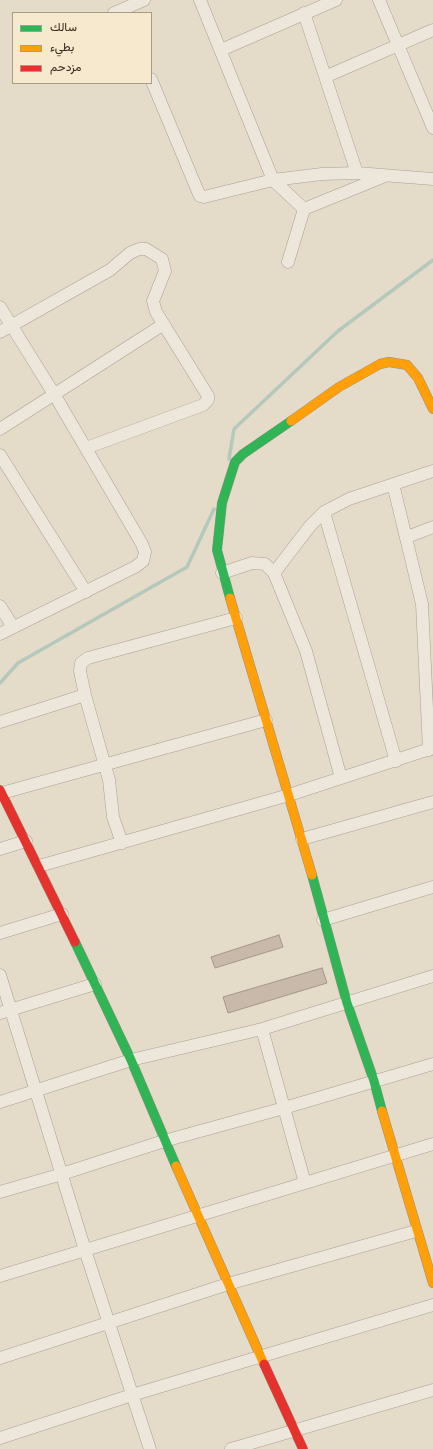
<!DOCTYPE html>
<meta charset="utf-8">
<style>
body{margin:0}
#map{position:relative;width:433px;height:1449px;overflow:hidden;background:#e4dbc9;font-family:Bitter,Vazirmatn,serif}
canvas{display:block}
.legend{position:absolute;left:12px;top:12px;width:140px;height:72px;box-sizing:border-box;background:#f6e9ce;border:1px solid #a99c86;margin:0;padding:5px 7px;list-style:none;font-size:12px;color:#36281b}
.legend li{display:flex;align-items:center;gap:8px;height:20px}
.legend b{width:20px;border:1px solid #a99c86}
</style>
<div id="map">
<canvas width="433" height="1449"></canvas>
<ul class="legend">
<li><b style="height:5px;background:#30b455"></b>سالك</li>
<li><b style="height:5px;background:#ff9f0a"></b>بطيء</li>
<li><b style="height:5px;background:#e5322d"></b>مزدحم</li>
</ul>
</div>
<script>
const ctx = document.querySelector('canvas').getContext('2d');
ctx.lineJoin = 'round';
const shape = rows => new Path2D(rows.map(r => 'M' + r).join(''));
function stroke(path, color, width, dash) { ctx.strokeStyle = color; ctx.lineWidth = width; ctx.lineCap = dash ? 'butt' : 'round'; ctx.setLineDash(dash || []); ctx.stroke(path); }
function fillPath(path, color) { ctx.fillStyle = color; ctx.fill(path, 'evenodd'); }
const stream = shape([
 [229,459,234,429,338,331,433,260],
 [0,683,18,663,187,567,214,509]
]);
const building = shape([
 [279,935,283,947,215,968,211,957,279,935],
 [322,968,327,983,228,1013,223,997,322,968]
]);
const street = shape([
 [200,0,273,180,304,209],
 [379,0,433,128],
 [114,13,144,0],
 [304,13,357,173],
 [221,50,336,0],
 [327,76,433,30],
 [151,79,196,187,200,196,204,197,273,180,322,174,357,173,433,179],
 [304,209,385,176],
 [288,262,304,209],
 [0,307,54,394,142,544,145,552,143,561,135,567,0,634],
 [0,332,110,270,130,253,139,249,146,249,162,259,165,271,153,301,156,312,208,396,208,400,203,405,86,448],
 [0,429,164,324],
 [0,455,86,592],
 [393,484,422,604,429,750],
 [324,512,396,761],
 [407,537,433,527],
 [222,573,252,563,265,564,274,573,306,651,341,778],
 [274,573,310,526,324,512,349,499,433,471],
 [0,606,13,627],
 [0,722,85,695],
 [2,793,266,720],
 [302,839,433,802],
 [122,843,113,817,109,780,85,695,80,671,81,663,88,658,236,618],
 [0,849,26,841],
 [39,866,289,795,433,748],
 [323,920,433,887],
 [0,933,62,914],
 [0,975,85,1250,150,1449],
 [0,1013,95,984],
 [262,1029,305,1183],
 [0,1102,131,1060,262,1029,433,976],
 [0,1192,62,1174,164,1141,284,1108,433,1064],
 [0,1276,433,1144],
 [0,1358,228,1284,416,1231],
 [0,1438,132,1395,433,1305],
 [231,1449,433,1390]
]);
const fast = shape([
 [230,598,217,550,222,503,235,462,243,454,291,421],
 [312,875,347,1003,374,1081,382,1111],
 [75,942,131,1060,176,1166]
]);
const slow = shape([
 [291,421,339,387,380,364,389,362,407,365,418,378,433,409],
 [230,598,312,875],
 [382,1111,433,1283],
 [176,1166,264,1364]
]);
const jam = shape([
 [0,790,75,942],
 [264,1364,303,1449]
]);
stroke(stream, '#b5c8bc', 3.5);
fillPath(building, '#c8b9aa');
stroke(building, '#a49689', 1);
stroke(street, '#a9a093', 13);
stroke(fast, '#988f83', 10);
stroke(slow, '#988f83', 10);
stroke(jam, '#988f83', 10);
stroke(street, '#ece6db', 12);
stroke(fast, '#30b455', 9);
stroke(slow, '#ff9f0a', 9);
stroke(jam, '#e5322d', 9);
</script>
